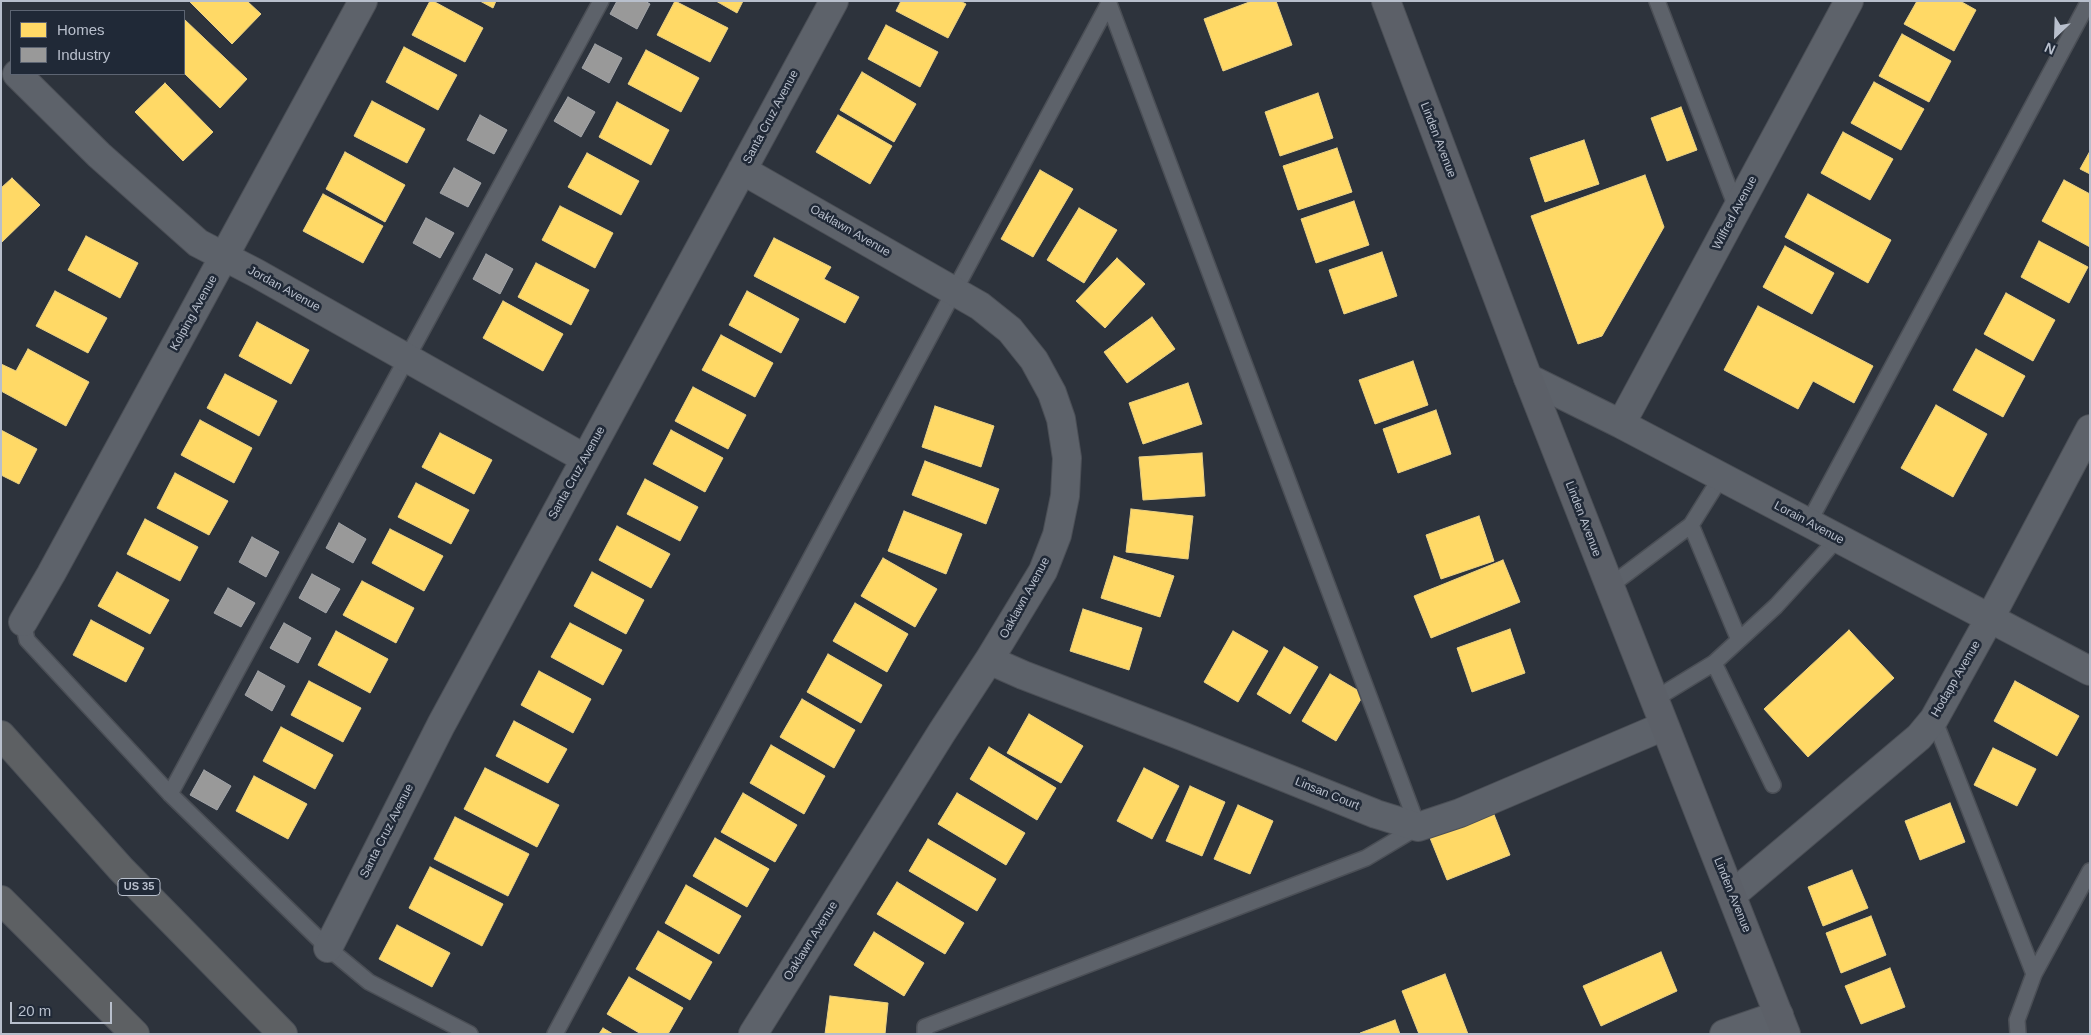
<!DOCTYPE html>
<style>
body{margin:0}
#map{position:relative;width:2091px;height:1035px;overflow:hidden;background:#2d333c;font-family:Arial,sans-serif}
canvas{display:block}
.frame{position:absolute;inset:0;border:2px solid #b8bfcc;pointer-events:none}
.legend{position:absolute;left:10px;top:10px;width:175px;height:65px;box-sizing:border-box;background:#202937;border:1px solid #5d6573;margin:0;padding:6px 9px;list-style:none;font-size:15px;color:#b8bfcc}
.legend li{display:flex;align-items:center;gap:10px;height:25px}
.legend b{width:25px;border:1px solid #5d6573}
.north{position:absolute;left:2031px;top:10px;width:50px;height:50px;-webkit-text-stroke:4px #202937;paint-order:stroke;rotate:204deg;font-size:14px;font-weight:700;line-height:20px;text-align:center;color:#b8bfcc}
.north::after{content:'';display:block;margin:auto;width:18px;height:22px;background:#b8bfcc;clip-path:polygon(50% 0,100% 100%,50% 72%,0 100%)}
.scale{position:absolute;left:10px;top:1002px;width:102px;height:22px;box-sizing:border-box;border:2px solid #b8bfcc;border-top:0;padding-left:6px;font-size:15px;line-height:18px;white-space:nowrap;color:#b8bfcc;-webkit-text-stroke:4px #202937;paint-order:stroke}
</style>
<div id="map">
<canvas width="2091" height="1035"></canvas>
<div class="frame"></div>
<ul class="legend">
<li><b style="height:14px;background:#ffd966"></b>Homes</li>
<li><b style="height:14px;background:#999"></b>Industry</li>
</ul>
<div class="north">N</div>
<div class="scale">20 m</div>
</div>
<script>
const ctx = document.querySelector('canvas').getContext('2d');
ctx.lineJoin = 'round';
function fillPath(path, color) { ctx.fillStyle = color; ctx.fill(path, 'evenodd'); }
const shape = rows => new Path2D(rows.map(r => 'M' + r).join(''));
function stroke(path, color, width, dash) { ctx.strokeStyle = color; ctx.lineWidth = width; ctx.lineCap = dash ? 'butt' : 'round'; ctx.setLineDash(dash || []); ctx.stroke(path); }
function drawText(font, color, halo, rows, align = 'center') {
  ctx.font = font + ' Arial,sans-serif'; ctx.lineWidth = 5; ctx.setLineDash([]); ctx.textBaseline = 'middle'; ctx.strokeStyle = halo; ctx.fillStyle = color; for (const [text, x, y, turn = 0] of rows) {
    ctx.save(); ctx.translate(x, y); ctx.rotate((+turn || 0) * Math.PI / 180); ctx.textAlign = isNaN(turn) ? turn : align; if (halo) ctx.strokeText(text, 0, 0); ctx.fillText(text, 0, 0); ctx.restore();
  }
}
const homes = shape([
 [189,1,247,1,261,14,232,44,189,1],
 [430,1,433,1,483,28,465,62,412,35,430,1],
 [480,1,496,1,493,8,480,1],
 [675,1,728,28,710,62,657,35,675,1],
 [716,1,743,1,737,13,716,1],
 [901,1,960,1,966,4,948,38,896,11,901,1],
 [1252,1,1276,1,1292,45,1223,71,1204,19,1252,1],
 [1917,1,1960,1,1976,10,1954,51,1904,24,1917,1],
 [184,19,247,79,220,108,184,73,184,19],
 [886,25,938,52,920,87,868,59,886,25],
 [1902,34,1951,61,1929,102,1879,76,1902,34],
 [404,47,457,75,438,110,386,82,404,47],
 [646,50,699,78,681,112,628,84,646,50],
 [862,72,916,104,894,142,840,110,862,72],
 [1874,82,1924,109,1901,150,1851,123,1874,82],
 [165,83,213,132,183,161,135,112,165,83],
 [1318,93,1333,138,1280,156,1265,112,1318,93],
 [372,101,425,129,407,163,354,136,372,101],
 [617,102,669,130,651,165,599,137,617,102],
 [1681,107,1697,150,1667,161,1651,118,1681,107],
 [838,115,892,146,870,184,816,152,838,115],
 [1843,132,1893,159,1870,200,1821,173,1843,132],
 [1584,140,1599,184,1545,202,1530,158,1584,140],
 [1337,148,1352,192,1298,210,1283,166,1337,148],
 [2090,151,2090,174,2080,169,2090,151],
 [345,152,405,185,385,222,326,189,345,152],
 [587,153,639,181,621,215,568,187,587,153],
 [1040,170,1073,189,1033,257,1001,239,1040,170],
 [1645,175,1664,227,1602,336,1578,344,1531,216,1645,175],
 [12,178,40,205,1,243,1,188,12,178],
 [2064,180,2090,194,2090,247,2042,221,2064,180],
 [323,194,383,226,363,263,303,231,323,194],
 [1808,194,1891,240,1868,283,1785,237,1808,194],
 [1354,201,1369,245,1316,263,1301,219,1354,201],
 [560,206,613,233,595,268,542,240,560,206],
 [1079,208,1117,230,1084,283,1047,260,1079,208],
 [86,236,138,263,120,298,68,270,86,236],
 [774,238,831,267,824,279,859,297,845,323,754,276,774,238],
 [2039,241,2088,267,2069,303,2021,277,2039,241],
 [1785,246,1834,273,1812,314,1763,287,1785,246],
 [1382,252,1397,296,1344,314,1329,270,1382,252],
 [1117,258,1145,284,1105,328,1076,301,1117,258],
 [536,263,589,290,571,325,518,297,536,263],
 [55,291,107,318,88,353,36,326,55,291],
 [747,291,799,319,781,353,729,325,747,291],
 [2006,293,2055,320,2033,361,1984,334,2006,293],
 [503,301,563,334,543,371,483,338,503,301],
 [1758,306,1873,366,1854,403,1813,381,1798,409,1724,370,1758,306],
 [1152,317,1175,349,1127,383,1104,352,1152,317],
 [257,322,309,350,291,384,239,356,257,322],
 [721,335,773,363,755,397,702,370,721,335],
 [28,349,89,382,66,426,1,391,1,364,16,371,28,349],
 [1976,349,2025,376,2003,417,1953,390,1976,349],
 [1413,361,1428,405,1375,424,1359,380,1413,361],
 [225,374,277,401,259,436,207,408,225,374],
 [1188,383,1202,424,1143,444,1129,403,1188,383],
 [693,387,746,415,728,449,675,421,693,387],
 [1936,405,1987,434,1953,497,1901,468,1936,405],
 [935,406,994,426,981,467,922,447,935,406],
 [1436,410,1451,454,1398,473,1383,429,1436,410],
 [200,420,252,448,234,483,181,455,200,420],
 [1,430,37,449,19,484,1,475,1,430],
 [671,430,723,458,705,492,653,464,671,430],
 [440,433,492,460,474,494,422,467,440,433],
 [1202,453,1205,496,1143,500,1139,457,1202,453],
 [925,461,999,489,986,524,912,495,925,461],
 [175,473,228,501,209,535,157,508,175,473],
 [645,479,698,507,680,541,627,514,645,479],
 [416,483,469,510,451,544,398,517,416,483],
 [1131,509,1193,516,1188,559,1126,552,1131,509],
 [904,511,962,534,946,574,888,551,904,511],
 [1479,516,1494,561,1441,579,1426,535,1479,516],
 [145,519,198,547,180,581,127,554,145,519],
 [617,526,670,554,651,588,599,560,617,526],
 [390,529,443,556,424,591,372,563,390,529],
 [1114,556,1174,576,1160,617,1101,598,1114,556],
 [883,558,937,589,915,627,861,596,883,558],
 [1503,560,1520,602,1431,638,1414,596,1503,560],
 [117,572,169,600,150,634,98,606,117,572],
 [592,572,644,600,626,634,574,606,592,572],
 [362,581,414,608,396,643,343,615,362,581],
 [855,603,908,634,887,672,833,641,855,603],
 [1083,609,1142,628,1129,670,1070,651,1083,609],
 [91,620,144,648,126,682,73,655,91,620],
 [570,623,622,650,603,685,551,657,570,623],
 [1510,629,1525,673,1472,692,1457,648,1510,629],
 [1849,630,1894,678,1808,757,1764,709,1849,630],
 [336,631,388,659,370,693,318,665,336,631],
 [1233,631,1268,651,1238,702,1204,682,1233,631],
 [1284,647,1318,667,1290,714,1257,694,1284,647],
 [828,654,882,685,861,723,807,692,828,654],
 [539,671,591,699,573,733,521,705,539,671],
 [1330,674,1364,694,1336,741,1302,721,1330,674],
 [309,681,361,708,343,742,291,715,309,681],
 [2015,681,2079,716,2057,756,1994,721,2015,681],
 [802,699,855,730,834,768,780,737,802,699],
 [1029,714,1083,746,1061,783,1007,753,1029,714],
 [514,721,567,749,548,783,496,756,514,721],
 [281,727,333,755,315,789,263,761,281,727],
 [771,745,825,776,804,814,750,783,771,745],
 [989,747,1056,788,1037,820,970,779,989,747],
 [1993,748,2036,769,2017,806,1974,785,1993,748],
 [485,768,559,805,537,847,464,809,485,768],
 [1144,768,1179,786,1152,839,1117,821,1144,768],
 [254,776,307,804,288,839,236,811,254,776],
 [1190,786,1225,802,1202,856,1166,841,1190,786],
 [743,793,797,825,775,862,721,832,743,793],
 [957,793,1025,833,1006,865,938,824,957,793],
 [1950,803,1965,842,1920,860,1905,821,1950,803],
 [1238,805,1273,821,1250,874,1214,859,1238,805],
 [1493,812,1510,855,1447,880,1430,838,1493,812],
 [455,817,529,854,508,896,434,859,455,817],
 [715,838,769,869,747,907,693,876,715,838],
 [928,839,996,879,977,911,909,871,928,839],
 [430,867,503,904,482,946,409,908,430,867],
 [1852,870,1868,908,1823,926,1808,887,1852,870],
 [897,882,964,923,945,954,877,914,897,882],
 [686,885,741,916,719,954,665,923,686,885],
 [1871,916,1886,955,1841,973,1826,933,1871,916],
 [397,925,450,953,432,987,379,959,397,925],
 [658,931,712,962,690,1000,636,969,658,931],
 [874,932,924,963,904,996,854,965,874,932],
 [1661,952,1677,991,1601,1026,1583,986,1661,952],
 [1890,968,1905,1007,1861,1024,1845,986,1890,968],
 [1445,974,1468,1034,1419,1034,1402,991,1445,974],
 [629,977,683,1008,668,1034,641,1034,607,1014,629,977],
 [830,996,888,1003,885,1034,825,1034,830,996],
 [1395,1020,1400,1034,1360,1034,1360,1033,1395,1020],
 [603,1028,613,1034,599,1034,603,1028]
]);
const industry = shape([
 [617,1,645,1,650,4,637,29,610,14,617,1],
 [595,44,622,58,609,83,582,68,595,44],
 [568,97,595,112,581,137,554,121,568,97],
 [480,115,507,130,494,154,467,140,480,115],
 [454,168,481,183,468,207,440,193,454,168],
 [426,218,454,233,440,258,413,243,426,218],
 [486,254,513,269,500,294,473,279,486,254],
 [339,523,366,539,353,563,326,548,339,523],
 [252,537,279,552,266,577,239,562,252,537],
 [312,574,340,589,326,613,299,598,312,574],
 [228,588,255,603,241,627,214,613,228,588],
 [284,623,311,638,298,663,270,648,284,623],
 [258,671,285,686,272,711,245,695,258,671],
 [204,770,231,786,217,810,190,795,204,770]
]);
const service = shape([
 [1657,1,1737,209],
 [1809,522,2089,1],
 [1691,525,1739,640],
 [1610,586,1691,525,1721,477],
 [23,622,27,640,170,794,328,948,369,982,470,1034],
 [1714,663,1773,785],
 [1655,699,1714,663,1776,606,1838,538],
 [1934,719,2034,974],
 [170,794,601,1],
 [555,1034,1109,3],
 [925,1034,925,1027,1366,858,1418,827,1108,1],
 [2018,1034,2017,1020,2034,974,2090,871]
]);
const minor = shape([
 [17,74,99,155,198,243,256,273,584,458],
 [742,170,980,306,1010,330,1034,360,1052,393,1061,419,1067,458,1065,496,1057,535,1043,571,989,660,942,732,753,1034],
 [1528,378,1621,424,2090,671],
 [1621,424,1849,1],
 [23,622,51,574,363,1],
 [989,660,1023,675,1182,736,1376,814,1418,827,1460,813,1664,726],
 [1732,895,1919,737,1934,719,1990,618,2090,429],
 [328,948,441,725,834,1],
 [1724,1034,1779,1015]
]);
const secondary = shape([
 [1386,1,1528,378,1786,1034]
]);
const motorway = shape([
 [1,735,121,869,283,1034],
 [1,900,135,1034]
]);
const shields = [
 [139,887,42]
];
const shieldNames = [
 ["US 35",139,887]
];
const streetNames = [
 ["Santa Cruz Avenue",771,117,-62],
 ["Linden Avenue",1438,140,69],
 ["Wilfred Avenue",1735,213,-62],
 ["Oaklawn Avenue",850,231,30],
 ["Jordan Avenue",284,289,29],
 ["Kolping Avenue",194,313,-61],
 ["Santa Cruz Avenue",577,473,-61],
 ["Linden Avenue",1583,519,69],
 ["Lorain Avenue",1809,523,28],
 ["Oaklawn Avenue",1025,598,-61],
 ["Hodapp Avenue",1956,679,-60],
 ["Linsan Court",1327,794,22],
 ["Santa Cruz Avenue",387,831,-63],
 ["Linden Avenue",1732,895,68],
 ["Oaklawn Avenue",811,941,-58]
];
fillPath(homes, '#ffd966');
stroke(homes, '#ead185', 1);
fillPath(industry, '#999');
stroke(industry, '#a2a4a8', 1);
stroke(service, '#4b4f56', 18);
stroke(minor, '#4b4f56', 30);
stroke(secondary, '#4b4f56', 30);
stroke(motorway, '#4a4f57', 30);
stroke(service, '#5d626a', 15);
stroke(minor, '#5d626a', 28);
stroke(secondary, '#5c6068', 28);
stroke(motorway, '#5d6063', 28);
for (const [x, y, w] of shields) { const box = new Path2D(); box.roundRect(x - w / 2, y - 8.5, w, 17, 4); ctx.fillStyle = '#202937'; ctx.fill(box); stroke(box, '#b8bfcc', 1); }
drawText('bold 11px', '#b8bfcc', null, shieldNames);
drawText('12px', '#b8bfcc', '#202937', streetNames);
</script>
